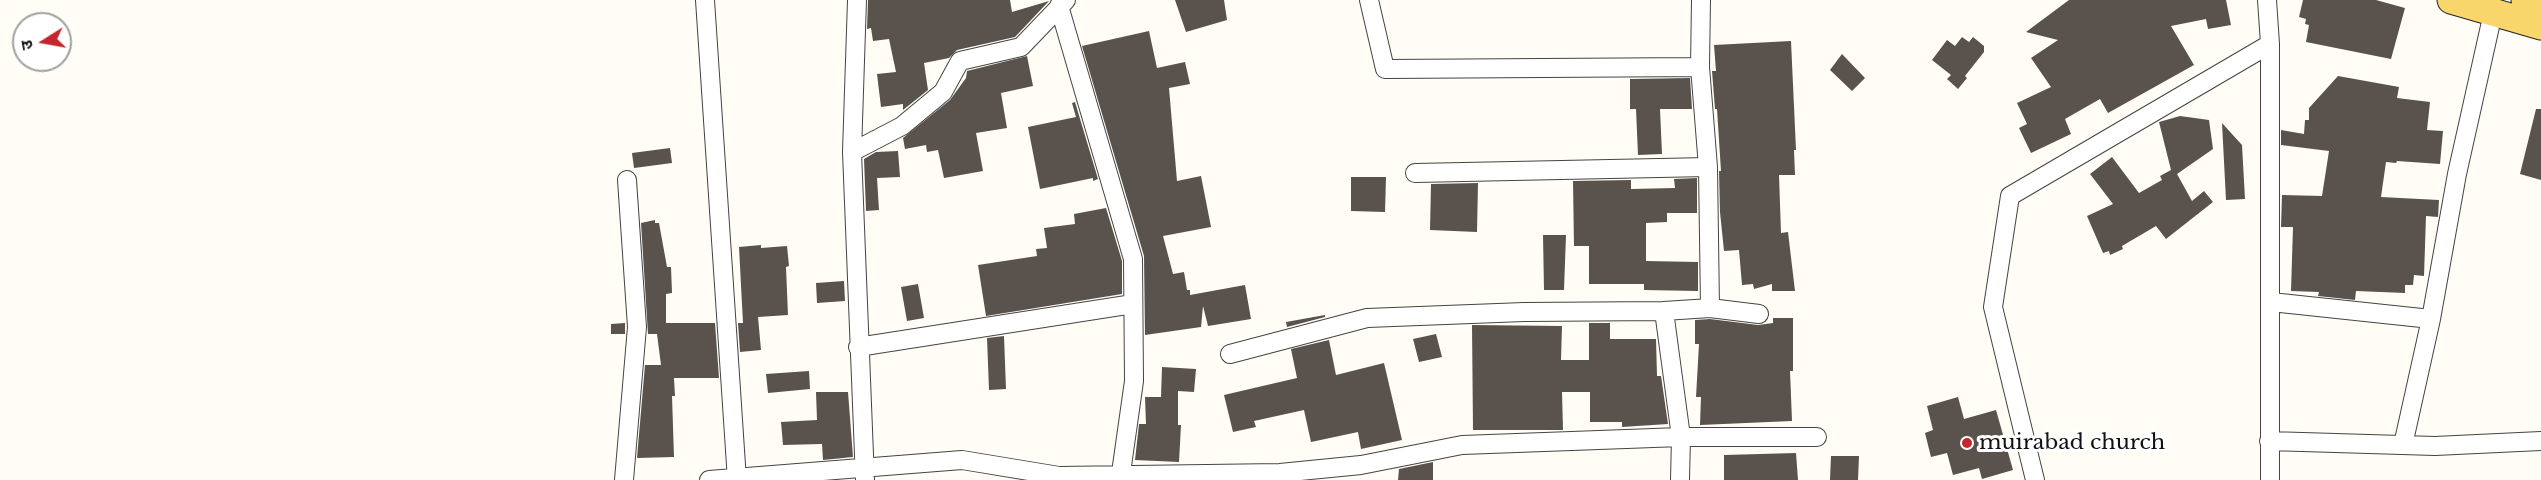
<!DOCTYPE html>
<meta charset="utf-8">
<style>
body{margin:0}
#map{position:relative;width:2541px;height:480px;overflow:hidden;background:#fffdf5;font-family:"Libre Baskerville","Noto Sans Devanagari",serif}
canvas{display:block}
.north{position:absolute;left:12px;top:12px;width:60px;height:60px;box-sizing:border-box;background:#fff;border:2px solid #a0a0a0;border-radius:50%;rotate:259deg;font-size:16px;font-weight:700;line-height:24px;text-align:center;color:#111}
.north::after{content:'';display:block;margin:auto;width:21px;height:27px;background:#c4262e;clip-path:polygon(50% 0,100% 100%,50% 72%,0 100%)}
</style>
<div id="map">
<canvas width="2541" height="480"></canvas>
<div class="north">उ</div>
</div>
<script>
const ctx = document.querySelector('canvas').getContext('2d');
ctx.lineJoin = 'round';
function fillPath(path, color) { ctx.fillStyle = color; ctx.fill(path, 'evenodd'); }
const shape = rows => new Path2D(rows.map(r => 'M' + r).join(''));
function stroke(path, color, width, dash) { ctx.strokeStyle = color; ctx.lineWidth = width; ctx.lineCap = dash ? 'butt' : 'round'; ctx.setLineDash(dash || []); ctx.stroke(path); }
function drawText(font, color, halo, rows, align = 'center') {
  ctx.font = font + ' "Libre Baskerville",serif'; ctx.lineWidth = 6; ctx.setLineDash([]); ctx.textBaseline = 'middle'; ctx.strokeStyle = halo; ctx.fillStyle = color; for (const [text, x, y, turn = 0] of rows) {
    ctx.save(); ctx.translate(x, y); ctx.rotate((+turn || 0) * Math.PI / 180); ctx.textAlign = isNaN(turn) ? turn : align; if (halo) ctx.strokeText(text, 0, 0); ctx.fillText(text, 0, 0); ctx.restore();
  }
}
const building = shape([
 [868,0,1010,0,1012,12,1049,1,1015,37,957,50,949,58,924,63,928,90,903,110,903,104,881,107,877,74,896,72,889,39,873,41,871,28,867,29],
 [1175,0,1224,0,1227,20,1186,32],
 [2069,0,2226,0,2231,25,2208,29,2206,19,2171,26,2194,65,2108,113,2100,99,2065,119,2071,134,2031,153,2019,128,2027,124,2017,103,2051,87,2031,58,2058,40,2026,32],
 [2303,0,2376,0,2405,8,2391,59,2306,42,2309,25,2305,24,2306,19,2299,17],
 [1149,31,1157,68,1185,62,1190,84,1169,88,1177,181,1201,176,1211,227,1163,236,1173,274,1184,272,1187,290,1190,290,1190,295,1245,285,1251,319,1208,326,1203,306,1201,327,1145,335,1144,256,1082,46],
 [1962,37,1969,42,1973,37,1984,46,1984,52,1965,76,1967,78,1958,89,1947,79,1951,75,1932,60,1947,40,1955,46],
 [1791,41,1796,150,1794,150,1795,175,1779,175,1781,233,1788,232,1795,291,1772,291,1772,284,1754,289,1753,284,1742,285,1739,250,1724,251,1720,212,1719,171,1721,171,1717,109,1715,109,1712,71,1716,71,1714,45],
 [1842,54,1865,78,1852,91,1830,70],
 [1027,56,1033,86,1001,93,1007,128,976,133,983,171,944,178,938,150,927,152,926,145,905,149,903,138,950,100,966,78,967,71],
 [2338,76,2399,87,2397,98,2430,102,2427,130,2443,131,2440,164,2397,161,2396,163,2386,162,2381,197,2439,200,2438,217,2426,216,2424,276,2414,275,2413,285,2405,285,2405,293,2356,291,2355,300,2318,296,2319,292,2291,291,2293,227,2281,227,2282,195,2322,196,2329,151,2281,145,2281,130,2304,134,2305,120,2309,120,2309,108],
 [1690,78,1692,109,1660,109,1662,154,1638,155,1636,109,1630,109,1630,79],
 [1075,102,1098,179,1093,181,1093,178,1040,189,1028,127,1076,117,1072,103],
 [2536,109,2541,109,2541,180,2520,174],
 [2180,116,2209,120,2213,149,2177,174,2192,201,2204,191,2213,202,2166,239,2156,226,2122,246,2123,249,2110,255,2109,251,2103,253,2087,216,2113,204,2090,174,2112,157,2139,193,2162,180,2160,176,2171,170,2159,122],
 [2222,123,2242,145,2245,199,2226,200],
 [670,148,672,163,634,168,632,153],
 [898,151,900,177,877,178,879,210,866,211,864,159,876,152],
 [1351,177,1386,177,1385,212,1351,211],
 [1697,178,1697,213,1667,213,1667,222,1646,223,1646,261,1698,262,1698,291,1644,290,1644,284,1589,284,1589,246,1574,246,1573,181,1631,180,1631,189,1675,188,1674,179],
 [1478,183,1477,232,1430,230,1431,184],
 [1106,208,1122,261,1122,294,986,316,978,265,1037,256,1036,249,1047,248,1044,228,1075,224,1074,214],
 [655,220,655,223,659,223,667,267,671,267,672,293,666,294,666,323,715,323,719,378,674,378,675,396,672,396,674,457,637,458,645,365,661,365,657,334,648,334,641,223],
 [1543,235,1566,235,1564,290,1544,290],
 [761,245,761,248,787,246,789,266,786,267,788,315,758,317,761,350,740,352,738,323,743,323,739,247],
 [844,281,845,301,817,303,816,283],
 [918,284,924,318,907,321,901,287],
 [1325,315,1325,317,1287,327,1286,322],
 [1773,318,1793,318,1793,371,1790,371,1792,421,1700,425,1701,397,1696,397,1699,344,1695,344,1695,320,1710,319,1758,325,1773,323],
 [625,323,625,334,611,334,611,324],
 [1589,323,1610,323,1610,339,1656,339,1657,376,1661,376,1668,424,1622,427,1622,422,1590,422,1590,392,1562,392,1563,430,1473,430,1472,325,1562,326,1561,360,1589,360],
 [1436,334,1442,357,1419,362,1413,339],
 [1004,336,1006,389,989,390,987,338],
 [1329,340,1336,375,1384,363,1402,440,1361,449,1358,432,1311,442,1304,410,1254,421,1256,427,1233,432,1224,395,1297,378,1291,349],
 [1162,367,1196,369,1194,392,1178,391,1178,425,1181,425,1179,462,1135,460,1139,424,1146,424,1145,397,1161,397],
 [809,371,810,389,768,393,766,374],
 [816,392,848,392,853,457,823,460,822,444,783,445,781,422,817,420],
 [1958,397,1964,419,1996,410,2013,470,1982,479,1979,468,1953,475,1947,453,1931,457,1925,433,1933,430,1927,406],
 [1796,453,1798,480,1724,480,1724,455],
 [1831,456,1859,456,1858,480,1830,480],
 [1433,462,1433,480,1398,480,1399,469]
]);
const minor = shape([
 [705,0,737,480],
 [1369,0,1385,69,1700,67],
 [1701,0,1700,67,1708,167,1710,308],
 [2267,0,2270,44,2270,480],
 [1059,6,1133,259,1134,381,1120,480],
 [852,152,857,0],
 [1415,173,1708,167],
 [2271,302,2431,319,2457,174,2493,13],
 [1664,311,1681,437,1680,480],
 [858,347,1133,304],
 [1230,354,1367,318,1524,312,1664,311,1710,308,1759,314],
 [2269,441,2435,446,2541,441],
 [2403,445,2431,319],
 [624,480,637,327,627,180],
 [709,480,962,460,1059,476,1280,473,1361,465,1462,445,1681,437,1817,437],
 [865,480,852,152,902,126,943,92,960,61,1021,47,1066,0],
 [2035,480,1993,307,2010,196,2270,44]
]);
const primary = shape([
 [2451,0,2541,26],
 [2525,0,2541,4]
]);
const markers = [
 [1967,443,6,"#c4262e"]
];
const poiNames = [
 ["muirabad church",1979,443]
];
fillPath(building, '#5a524d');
stroke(minor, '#444', 20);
stroke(primary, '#222', 29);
stroke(minor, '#fff', 18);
stroke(primary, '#f9d66b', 27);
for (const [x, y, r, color] of markers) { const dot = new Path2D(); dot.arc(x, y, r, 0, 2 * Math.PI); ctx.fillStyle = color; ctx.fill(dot); stroke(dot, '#fff', 2); }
drawText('21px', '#111', '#fff', poiNames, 'left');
</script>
